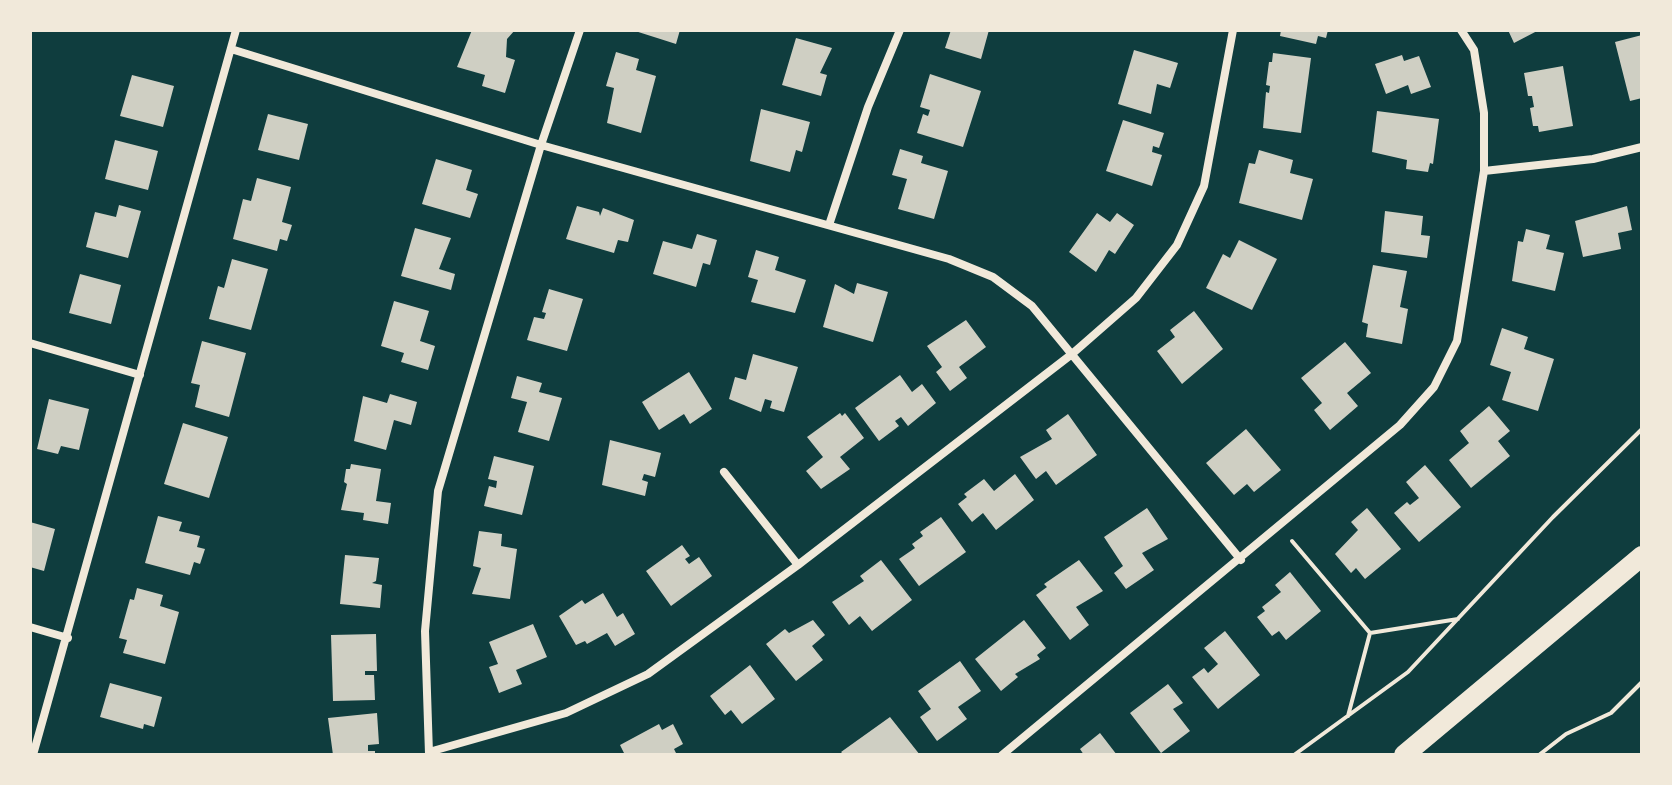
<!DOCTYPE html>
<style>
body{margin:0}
#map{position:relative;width:1672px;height:785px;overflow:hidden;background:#0f3d3e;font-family:"Titillium Web",sans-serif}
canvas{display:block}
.frame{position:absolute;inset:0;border:32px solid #f1e9da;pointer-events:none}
</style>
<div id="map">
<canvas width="1672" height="785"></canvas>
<div class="frame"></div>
</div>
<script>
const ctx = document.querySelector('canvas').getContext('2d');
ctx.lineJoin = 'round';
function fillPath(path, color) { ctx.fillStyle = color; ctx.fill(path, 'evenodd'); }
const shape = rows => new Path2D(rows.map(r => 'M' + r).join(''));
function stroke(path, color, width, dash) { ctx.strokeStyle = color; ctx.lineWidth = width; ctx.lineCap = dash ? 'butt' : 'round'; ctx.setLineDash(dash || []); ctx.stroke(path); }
const building = shape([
 [472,30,515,30,507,39,506,57,515,60,505,93,482,86,485,75,457,67],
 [632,30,680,30,676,44],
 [951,30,989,30,981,59,945,48],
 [1281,30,1328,30,1326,38,1318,36,1316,44,1280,36],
 [1508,30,1539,30,1514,43],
 [1642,35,1642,98,1630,101,1615,42],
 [796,38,832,48,820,73,827,75,821,96,782,85],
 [1134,50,1178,63,1170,88,1157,84,1151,114,1118,104],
 [616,52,639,59,636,70,656,76,641,133,607,123,614,88,606,86],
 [1273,53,1311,58,1301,133,1263,128,1266,92,1269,93,1270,86,1266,85,1269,62,1272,62],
 [1402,55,1404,61,1419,56,1431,87,1411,94,1408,85,1386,94,1375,64],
 [1563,66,1573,126,1539,132,1538,126,1533,126,1530,108,1534,107,1532,96,1528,96,1524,73],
 [930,74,981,91,963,147,917,133,923,114,928,116,930,110,920,107],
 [132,75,174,86,163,127,120,116],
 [761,109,810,122,802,152,796,150,790,172,750,161],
 [1377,111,1439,119,1433,164,1430,163,1428,172,1406,169,1407,160,1372,152],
 [268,114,308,124,299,160,258,150],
 [1123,120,1164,133,1159,148,1153,146,1152,152,1162,155,1152,186,1106,171],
 [115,140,158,151,148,190,105,179],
 [900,149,923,156,921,163,948,171,934,219,898,209,907,179,892,175],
 [1259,150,1293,160,1290,173,1313,179,1302,220,1239,203,1249,163,1255,164],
 [436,159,472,170,466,190,478,194,470,218,422,204],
 [257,178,291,187,282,222,292,225,287,241,280,239,277,251,233,239,243,199,251,201],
 [119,205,141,211,128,258,86,247,95,212,116,217],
 [577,206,599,212,600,216,603,208,634,220,628,242,618,240,614,253,566,239],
 [1627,206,1632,230,1618,233,1621,249,1583,257,1575,221],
 [1385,211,1423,216,1421,235,1430,236,1427,258,1381,252],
 [1097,213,1110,222,1117,213,1134,225,1115,254,1109,250,1096,272,1069,252],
 [415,228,451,238,439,269,455,274,451,290,401,276],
 [1526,229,1550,235,1546,249,1564,253,1555,291,1512,281,1518,241,1523,242],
 [697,234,717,240,710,265,703,263,696,287,653,274,663,241,692,249],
 [1239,240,1277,259,1252,310,1206,288,1223,254,1230,258],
 [756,250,779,257,775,270,806,280,795,313,751,302,758,280,748,277],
 [232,259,268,269,251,330,209,319,218,286,224,288],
 [1373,265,1407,271,1400,307,1408,309,1402,344,1366,337,1368,324,1362,322],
 [80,274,121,285,111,324,69,313],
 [857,283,888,292,873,342,823,327,835,284,854,294],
 [549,289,583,299,567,351,527,340,534,317,544,319,546,313,542,312],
 [394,301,429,311,420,341,435,346,428,370,401,362,404,353,381,346],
 [1194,311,1223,349,1182,384,1157,351,1175,337,1170,330],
 [966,320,986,347,959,367,967,378,950,391,936,372,942,367,927,346],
 [1502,328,1528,337,1524,349,1554,359,1538,411,1502,400,1511,372,1490,365],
 [202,341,246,353,229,417,195,407,200,385,191,383],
 [1345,342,1371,373,1347,393,1358,406,1330,430,1314,410,1322,403,1301,378],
 [753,354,798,367,784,412,770,408,772,401,765,399,761,412,729,399,735,377,746,380],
 [689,372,712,409,690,424,684,414,659,430,642,402],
 [900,375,912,392,922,384,936,403,908,426,901,417,895,421,899,426,879,441,855,408],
 [517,376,542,383,539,392,562,398,549,441,518,432,527,402,511,398],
 [390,394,417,402,411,425,394,420,386,450,354,441,363,396,387,403],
 [49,399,89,409,79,450,61,446,58,454,37,449],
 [1489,406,1510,431,1498,441,1510,456,1471,488,1449,460,1469,443,1460,431],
 [840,413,842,416,845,413,864,438,840,457,850,469,821,489,806,471,823,457,807,437],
 [1068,414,1097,455,1056,485,1046,471,1036,479,1020,457,1052,439,1046,430],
 [183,423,228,437,209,498,164,484],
 [1246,429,1281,470,1254,492,1247,484,1234,495,1206,463],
 [610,440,661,453,655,477,644,474,642,480,648,482,645,496,602,485],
 [494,456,534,466,522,515,484,506,489,486,496,488,497,481,488,479],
 [351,464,381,469,376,501,391,503,388,524,363,520,364,513,341,510,347,484,344,482,346,469,350,469],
 [1425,465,1461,507,1419,542,1394,513,1407,502,1410,505,1419,498,1406,482],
 [1015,474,1034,500,996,530,983,513,972,522,958,504,967,497,964,494,984,479,994,491],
 [1147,508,1168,539,1142,553,1154,570,1126,589,1114,573,1123,566,1104,537],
 [1367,508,1401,549,1365,579,1356,568,1351,573,1335,554,1358,530,1351,522],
 [158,516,182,522,179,531,200,536,197,547,205,549,200,564,194,562,190,575,145,563],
 [941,517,966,552,919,586,899,559,915,548,912,544,923,536,920,532],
 [30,522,55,529,44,571,30,567],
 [479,531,502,534,501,546,517,549,510,599,472,594,481,568,473,566],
 [682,545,690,556,685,559,689,564,699,557,712,576,671,606,646,571],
 [345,555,379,558,376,581,372,583,382,585,380,608,340,604],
 [881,560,912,600,872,631,860,616,849,625,832,602,864,581,860,576],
 [1079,560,1103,591,1076,607,1089,625,1070,640,1036,595,1047,587,1044,584],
 [1290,572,1321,611,1286,640,1279,631,1272,636,1257,617,1265,611,1262,607,1281,592,1275,585],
 [137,588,163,595,160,606,179,612,165,664,123,653,127,640,119,638,130,599,134,600],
 [603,593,617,617,623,613,635,634,615,646,607,633,587,644,585,641,576,645,559,616,582,600,585,604],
 [813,620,825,635,812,646,823,660,796,681,766,644,785,629,789,633],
 [1024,620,1046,648,1037,655,1040,659,1015,674,1018,677,1001,691,975,659],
 [533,624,547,657,516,670,522,684,499,693,489,667,498,664,489,642],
 [1225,631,1260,675,1218,709,1192,677,1204,668,1208,673,1218,664,1204,648],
 [376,634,377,671,365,671,365,675,374,675,375,700,333,701,331,635],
 [960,661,981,691,958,707,967,719,937,741,920,717,931,709,918,691],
 [750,665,775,699,742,724,731,710,725,715,710,696],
 [110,683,162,697,154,727,144,724,143,729,100,717],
 [1168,684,1183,703,1173,709,1190,731,1161,753,1130,713],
 [377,713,379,744,368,745,368,751,375,751,375,755,333,755,328,718],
 [890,717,920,755,844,755,841,752],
 [659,724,662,730,673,724,683,744,674,749,677,755,625,755,620,745],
 [1100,733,1117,755,1084,755,1080,749]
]);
const path = shape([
 [1292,541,1370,633,1458,619],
 [1348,716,1370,633],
 [1294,755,1408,672,1553,517,1642,429],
 [1539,755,1566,734,1611,713,1642,682]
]);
const minor = shape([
 [231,49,541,145,949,259,993,277,1032,306,1241,560],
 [1484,171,1593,159,1642,147],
 [829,225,868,107,900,30],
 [30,343,140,375],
 [724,472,798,565],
 [30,627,68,638],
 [429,752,566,713,648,674,798,565,1072,354,1136,298,1177,245,1204,186,1233,30],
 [429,754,425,631,438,491,541,145,580,30],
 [33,755,236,30],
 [1002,755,1400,425,1434,387,1457,341,1484,171,1484,113,1474,50,1461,30]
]);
const primary = shape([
 [1404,755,1642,556]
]);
fillPath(building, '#cfcfc3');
stroke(path, '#f1e9da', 4);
stroke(minor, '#f1e9da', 8);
stroke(primary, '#f1e9da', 20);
</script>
